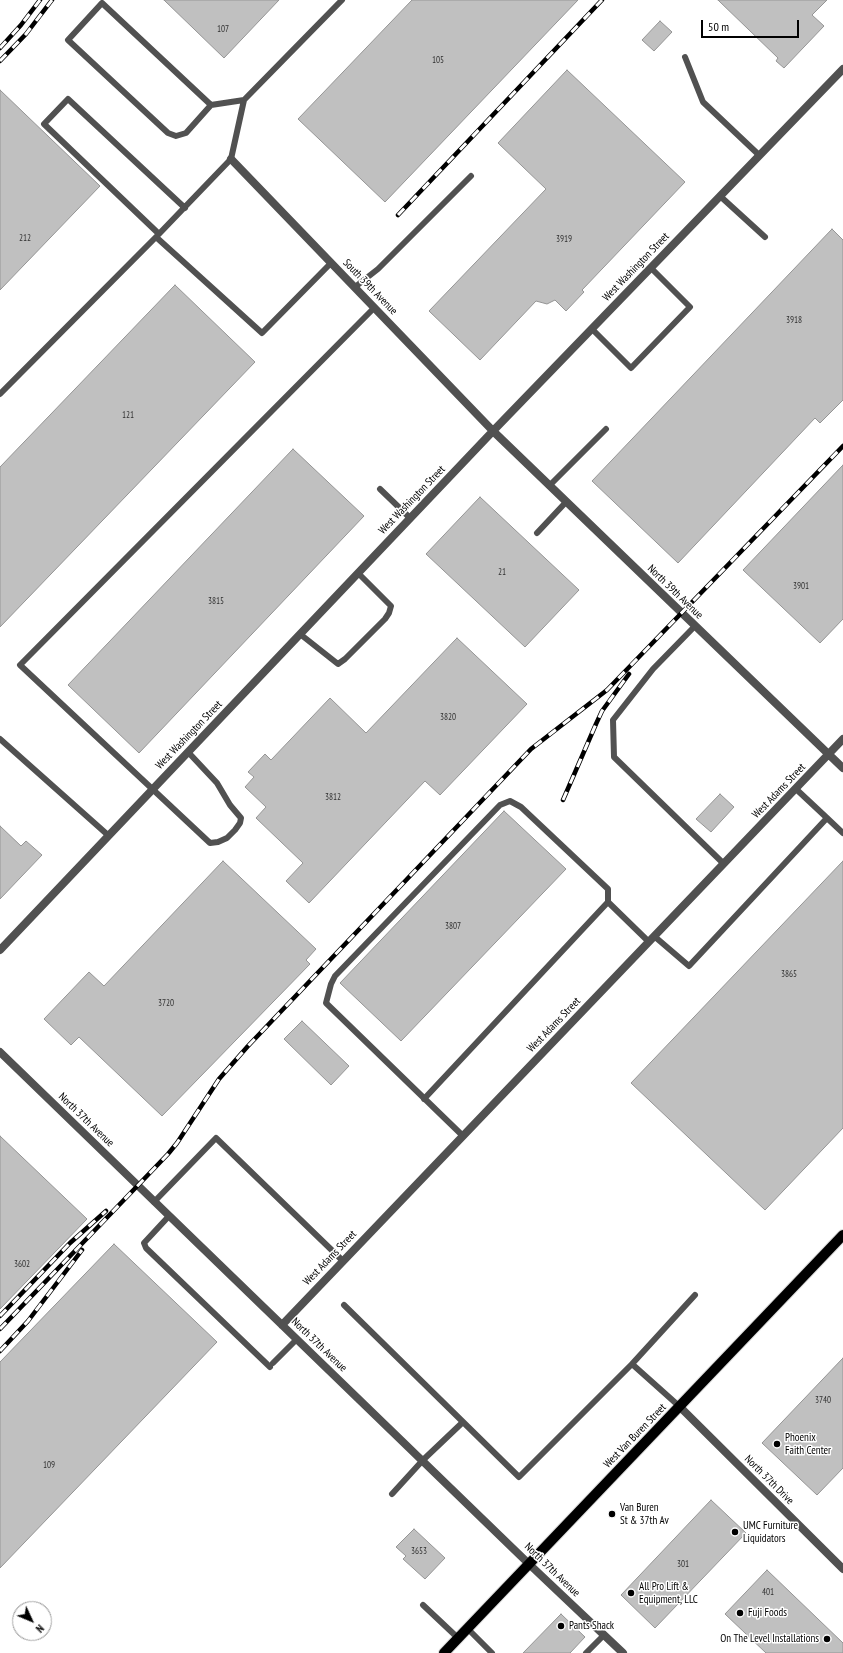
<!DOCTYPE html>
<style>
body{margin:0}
#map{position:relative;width:843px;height:1653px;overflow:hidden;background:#fff;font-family:"PT Sans Narrow",sans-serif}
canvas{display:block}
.north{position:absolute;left:12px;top:1601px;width:40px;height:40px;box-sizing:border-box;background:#fff;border:1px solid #999;border-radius:50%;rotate:134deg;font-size:11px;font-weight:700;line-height:16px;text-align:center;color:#000}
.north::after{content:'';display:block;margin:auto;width:14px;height:18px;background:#000;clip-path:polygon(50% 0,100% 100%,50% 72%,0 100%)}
.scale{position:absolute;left:701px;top:20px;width:98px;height:18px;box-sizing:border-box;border:2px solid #000;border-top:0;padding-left:5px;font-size:12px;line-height:14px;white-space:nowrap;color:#000;-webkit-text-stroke:3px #fff;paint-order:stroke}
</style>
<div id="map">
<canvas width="843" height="1653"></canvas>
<div class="north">N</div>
<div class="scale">50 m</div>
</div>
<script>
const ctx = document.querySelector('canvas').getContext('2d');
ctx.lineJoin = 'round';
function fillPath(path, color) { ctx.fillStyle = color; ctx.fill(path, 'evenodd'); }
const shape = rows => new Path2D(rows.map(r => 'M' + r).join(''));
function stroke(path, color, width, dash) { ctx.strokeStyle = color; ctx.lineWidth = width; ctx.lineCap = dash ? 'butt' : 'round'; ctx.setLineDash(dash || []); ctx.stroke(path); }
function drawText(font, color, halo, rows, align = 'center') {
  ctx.font = font + ' "PT Sans Narrow",sans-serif'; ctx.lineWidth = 3; ctx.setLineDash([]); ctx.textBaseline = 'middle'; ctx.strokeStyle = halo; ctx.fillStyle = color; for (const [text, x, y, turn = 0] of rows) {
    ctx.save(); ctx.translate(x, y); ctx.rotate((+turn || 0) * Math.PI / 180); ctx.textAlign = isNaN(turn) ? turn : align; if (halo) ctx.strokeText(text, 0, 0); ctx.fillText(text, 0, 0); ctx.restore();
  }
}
const building = shape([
 [164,0,279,0,224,58,164,0],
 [412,0,578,0,385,202,298,119,412,0],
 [718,0,827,0,812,15,824,26,784,68,776,61,778,58,718,0],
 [660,21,672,32,654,51,642,40,660,21],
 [567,70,685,182,582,290,584,292,566,311,555,300,547,304,536,301,480,360,429,311,546,189,498,143,567,70],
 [0,90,100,186,0,290,0,90],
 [832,229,843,240,843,400,820,423,815,418,678,563,592,481,832,229],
 [175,285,255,362,0,627,0,467,175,285],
 [293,449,364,516,139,753,68,685,293,449],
 [843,465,843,619,820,643,743,570,843,465],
 [480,497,579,590,525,647,426,554,480,497],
 [457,638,527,704,440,795,425,781,309,903,286,881,303,863,256,818,266,807,245,787,254,777,248,772,265,754,271,760,330,698,366,733,457,638],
 [720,794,734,807,711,832,696,819,720,794],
 [504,811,566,869,401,1041,340,983,504,811],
 [0,826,21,846,26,841,42,855,0,899,0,826],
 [223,861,316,949,306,960,310,964,162,1116,79,1037,71,1045,44,1019,89,972,104,986,223,861],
 [843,861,843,1128,765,1210,631,1083,843,861],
 [302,1021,349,1066,331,1085,284,1039,302,1021],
 [0,1136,87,1219,0,1309,0,1136],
 [114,1244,217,1342,0,1568,0,1362,114,1244],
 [843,1358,843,1468,817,1495,762,1443,843,1358],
 [711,1500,746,1533,655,1628,621,1595,711,1500],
 [414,1529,445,1558,425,1579,403,1559,406,1556,396,1547,414,1529],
 [767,1570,843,1643,843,1653,766,1653,725,1614,767,1570],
 [561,1614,585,1637,570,1653,523,1653,561,1614]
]);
const lane = shape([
 [685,57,703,102,759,155],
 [211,105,186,133,176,136,168,133,68,40,102,3,211,105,244,100],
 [720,196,765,237],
 [159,234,44,124,68,99,185,208],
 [157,236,231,159,244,100,342,0],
 [355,287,378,269,471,176],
 [592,329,631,368,690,307,651,268],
 [0,394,156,237,262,333,331,263],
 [549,486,606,429],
 [380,489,410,518],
 [537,533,566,502],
 [695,626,653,669,613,720,614,757,724,864],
 [300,634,338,664,345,659,385,619,389,613,391,606,358,573],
 [0,739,109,836],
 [188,752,217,783,230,805,241,818,240,823,235,830,227,838,218,842,210,843,20,665,374,308],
 [827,818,843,833],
 [654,936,689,966,827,818,796,789],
 [424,1099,608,902],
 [463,1136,326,1003,331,984,335,976,500,805,510,801,521,807,608,889,608,902,649,942],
 [154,1202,216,1138,343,1261],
 [169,1216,144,1243,146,1248,270,1367],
 [344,1305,519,1477,632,1364,679,1406],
 [273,1363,297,1339],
 [632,1364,695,1295],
 [392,1494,423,1460,463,1422],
 [423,1605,458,1638],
 [467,1628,492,1653],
 [586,1653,604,1635]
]);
const street = shape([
 [231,159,493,431,843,768],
 [0,950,493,431,843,69],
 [0,1052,529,1564,623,1653],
 [282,1325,843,739],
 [679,1406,843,1569]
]);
const primary = shape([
 [444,1653,843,1235]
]);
const rail = shape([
 [0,48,21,25,40,0],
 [0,61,26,34,52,0],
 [398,215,602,0],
 [563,800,596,724,602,711,629,674],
 [0,1316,70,1243,106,1211],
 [0,1329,168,1154,177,1143,219,1079,248,1046,531,749,607,690,843,446],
 [0,1351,28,1321,82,1250]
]);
const markers = [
 [777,1444,4,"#000"],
 [612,1514,4,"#000"],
 [735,1532,4,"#000"],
 [631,1593,4,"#000"],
 [740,1613,4,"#000"],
 [561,1626,4,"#000"],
 [827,1639,4,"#000"]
];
const numberNames = [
 ["107",223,29],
 ["105",438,60],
 ["212",25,238],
 ["3919",564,239],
 ["3918",794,320],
 ["121",128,415],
 ["21",502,572],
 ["3901",801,586],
 ["3815",216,601],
 ["3820",448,717],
 ["3812",333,797],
 ["3807",453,926],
 ["3865",789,974],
 ["3720",166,1003],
 ["3602",22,1264],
 ["3740",823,1400],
 ["109",49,1465],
 ["3653",419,1551],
 ["301",683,1564],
 ["401",768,1592]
];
const streetNames = [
 ["West Washington Street",636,267,-46],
 ["South 39th Avenue",370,287,46],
 ["West Washington Street",412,500,-46],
 ["North 39th Avenue",675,592,44],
 ["West Washington Street",189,735,-46],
 ["West Adams Street",779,791,-46],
 ["West Adams Street",554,1025,-46],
 ["North 37th Avenue",86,1120,44],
 ["West Adams Street",330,1258,-46],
 ["North 37th Avenue",319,1345,44],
 ["West Van Buren Street",635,1436,-46],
 ["North 37th Drive",769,1480,45],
 ["North 37th Avenue",552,1570,44]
];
const poiNames = [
 ["Phoenix",785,1438],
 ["Faith Center",785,1451],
 ["Van Buren",620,1508],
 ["St & 37th Av",620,1521],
 ["UMC Furniture",743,1526],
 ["Liquidators",743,1539],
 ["All Pro Lift &",639,1587],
 ["Equipment, LLC",639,1600],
 ["Fuji Foods",748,1613],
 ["Pants Shack",569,1626],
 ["On The Level Installations",819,1639,"right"]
];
fillPath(building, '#c0c0c0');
stroke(building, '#959595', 1);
stroke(primary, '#dbdbdb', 12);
stroke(lane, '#515151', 6);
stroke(street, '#515151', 8);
stroke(primary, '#000', 10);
stroke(rail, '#000', 4.5);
stroke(rail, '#fff', 3, [9]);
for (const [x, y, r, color] of markers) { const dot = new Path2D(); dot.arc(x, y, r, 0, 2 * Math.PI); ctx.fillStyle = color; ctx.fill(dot); stroke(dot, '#fff', 1.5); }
drawText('9px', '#303030', null, numberNames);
drawText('11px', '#000', '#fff', streetNames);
drawText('11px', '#000', '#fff', poiNames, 'left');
</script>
